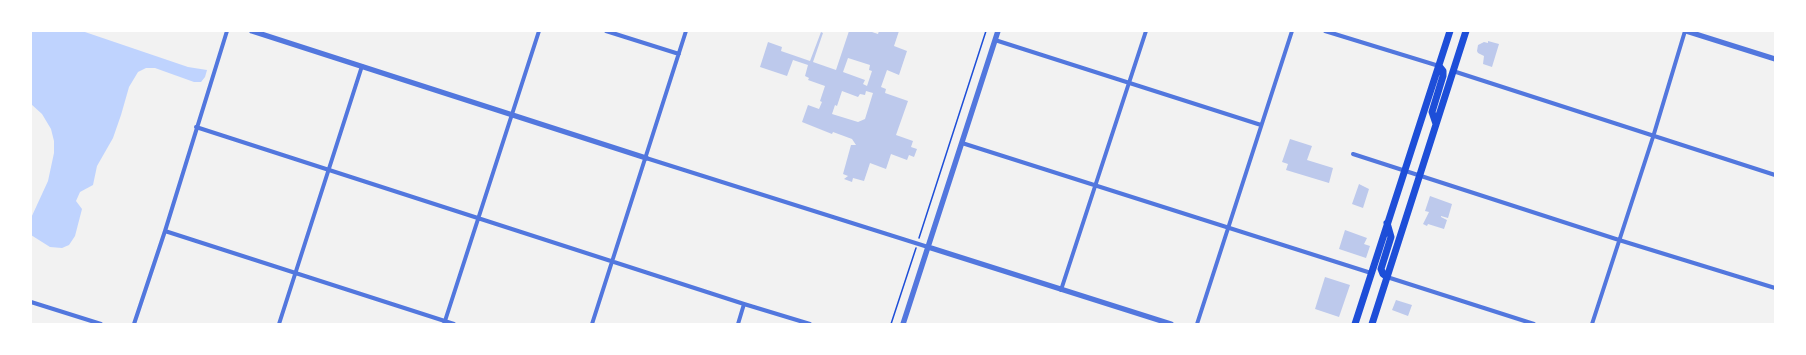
<!DOCTYPE html>
<style>
body{margin:0}
#map{position:relative;width:1806px;height:355px;overflow:hidden;background:#f2f2f2;font-family:"IBM Plex Sans",sans-serif}
canvas{display:block}
.frame{position:absolute;inset:0;border:32px solid #fff;pointer-events:none}
</style>
<div id="map">
<canvas width="1806" height="355"></canvas>
<div class="frame"></div>
</div>
<script>
const ctx = document.querySelector('canvas').getContext('2d');
ctx.lineJoin = 'round';
function fillPath(path, color) { ctx.fillStyle = color; ctx.fill(path, 'evenodd'); }
const shape = rows => new Path2D(rows.map(r => 'M' + r).join(''));
function stroke(path, color, width, dash) { ctx.strokeStyle = color; ctx.lineWidth = width; ctx.lineCap = dash ? 'butt' : 'round'; ctx.setLineDash(dash || []); ctx.stroke(path); }
const water = shape([
 [31,31,82,31,188,67,207,70,205,77,201,82,194,82,155,68,146,68,138,72,129,87,121,115,113,138,97,166,93,185,80,192,76,201,82,209,75,236,69,245,62,248,50,247,31,235,31,218,48,181,54,153,54,141,51,129,42,114,31,104]
]);
const building = shape([
 [849,31,869,31,878,34,879,31,899,31,894,46,907,51,899,75,887,70,881,87,886,89,885,93,908,101,896,135,913,141,911,147,917,149,914,157,909,155,907,160,891,154,886,169,870,163,864,181,853,178,852,182,844,179,848,176,843,174,851,145,856,145,852,139,833,132,832,134,802,122,808,105,819,109,822,102,820,101,825,86,808,80,809,78,805,76,808,65,793,60,787,76,760,67,768,42,782,47,781,51,810,61,821,32,823,33,813,62,836,70],
 [848,58,870,65,869,70,872,71,867,86,863,84,865,80,843,72],
 [842,91,858,97,860,94,865,95,866,91,873,93,865,119,858,122,832,114,835,105,837,106],
 [1488,41,1499,44,1492,67,1483,64,1484,56,1478,53,1477,51,1478,45,1484,42,1488,43],
 [1290,139,1312,146,1307,160,1333,168,1329,183,1286,170,1288,164,1282,162],
 [1359,184,1369,189,1363,208,1352,204],
 [1430,196,1452,204,1448,218,1441,216,1441,217,1447,220,1444,229,1428,224,1427,226,1423,224,1429,212,1425,211],
 [1345,230,1367,238,1364,244,1370,246,1366,258,1339,249],
 [1325,277,1350,285,1339,317,1315,309],
 [1396,300,1412,305,1408,316,1392,310]
]);
const path = shape([
 [919,238,986,31],
 [891,324,916,248]
]);
const minor = shape([
 [606,31,679,54],
 [1325,31,1439,66],
 [995,40,1261,125],
 [1453,71,1775,175],
 [196,127,744,304,810,324],
 [962,143,1371,273],
 [1353,154,1619,240,1775,288],
 [646,158,928,247],
 [165,231,454,324],
 [1387,277,1534,324],
 [1061,290,1146,31],
 [31,302,101,324],
 [134,324,165,231,227,31],
 [279,324,362,66],
 [444,324,539,31],
 [592,324,686,31],
 [738,324,744,304],
 [1197,324,1292,31],
 [1592,324,1653,137,1685,31]
]);
const tertiary = shape([
 [252,31,646,158],
 [1686,31,1775,59],
 [928,247,1171,324],
 [903,324,998,31]
]);
const primary = shape([
 [1436,124,1432,112,1443,76,1443,71,1439,66],
 [1387,277,1383,274,1381,269,1391,237,1387,223],
 [1355,324,1450,31],
 [1372,324,1466,31]
]);
fillPath(water, '#bfd3fe');
fillPath(building, '#bdc9ec');
stroke(path, '#1d4ed8', 1.5);
stroke(minor, '#5277de', 4);
stroke(tertiary, '#5277de', 5.5);
stroke(primary, '#1d4ed8', 7);
</script>
